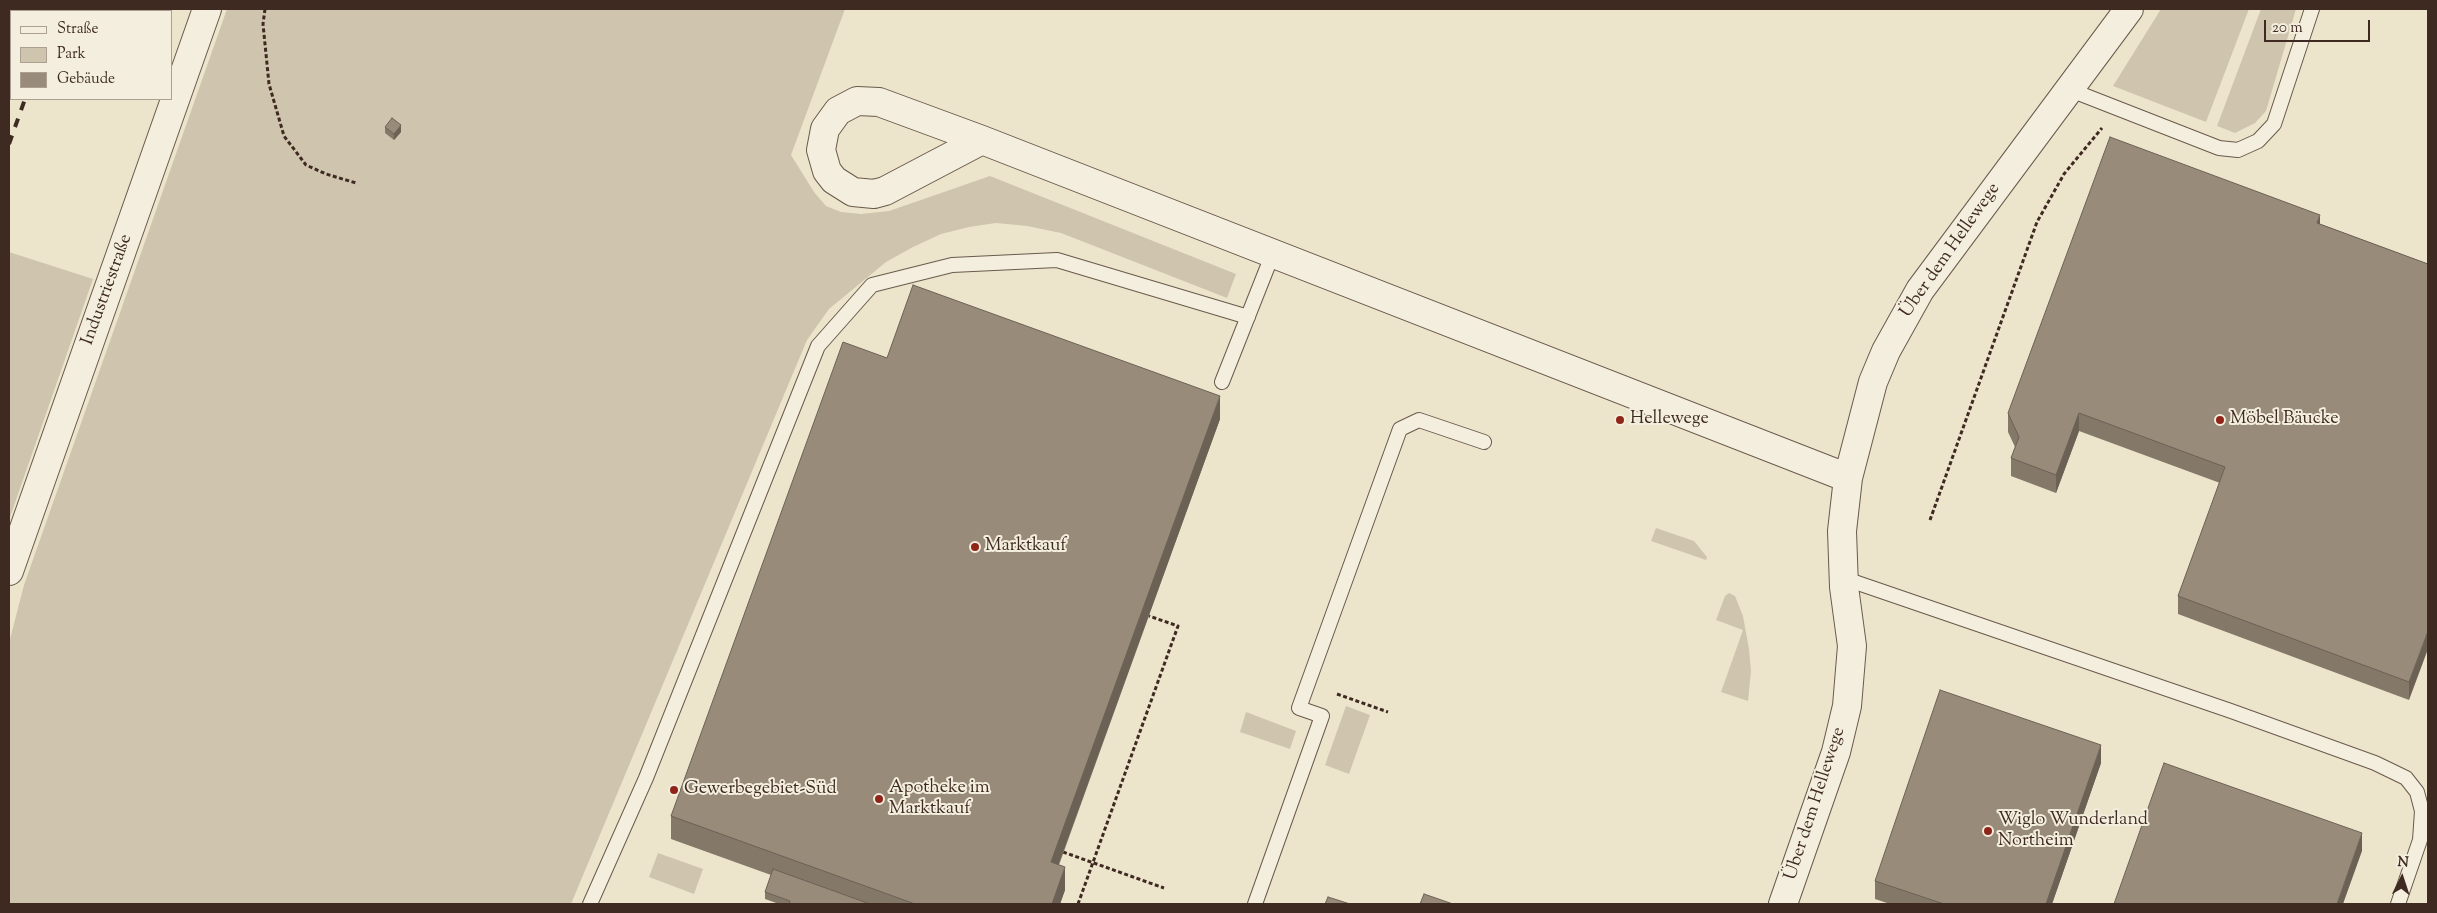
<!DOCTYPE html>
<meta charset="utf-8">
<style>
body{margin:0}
#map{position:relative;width:2437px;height:913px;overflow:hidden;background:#ece5cb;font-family:"Sorts Mill Goudy",serif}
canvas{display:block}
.frame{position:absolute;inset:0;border:10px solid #3f2a22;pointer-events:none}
.legend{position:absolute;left:10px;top:10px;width:162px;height:90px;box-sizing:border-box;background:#f3eedd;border:1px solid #aba092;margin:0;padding:6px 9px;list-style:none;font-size:15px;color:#3f2a22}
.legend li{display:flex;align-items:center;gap:10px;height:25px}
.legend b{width:25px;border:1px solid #aba092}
.north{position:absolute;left:2377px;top:853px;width:50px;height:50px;-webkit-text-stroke:4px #f3eedd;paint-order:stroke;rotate:4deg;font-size:14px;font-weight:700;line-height:20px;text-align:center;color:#3f2a22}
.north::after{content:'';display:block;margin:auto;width:18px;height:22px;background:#3f2a22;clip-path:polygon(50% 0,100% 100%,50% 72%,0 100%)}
.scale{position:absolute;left:2264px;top:20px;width:106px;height:22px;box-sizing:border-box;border:2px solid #3f2a22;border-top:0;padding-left:6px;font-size:15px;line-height:18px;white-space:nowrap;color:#3f2a22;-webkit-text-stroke:4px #f3eedd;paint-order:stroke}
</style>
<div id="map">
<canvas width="2437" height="913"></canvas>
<div class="frame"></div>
<ul class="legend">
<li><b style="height:6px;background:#f3eedd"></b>Straße</li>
<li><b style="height:14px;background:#cfc5ae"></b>Park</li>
<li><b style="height:14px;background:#998b7a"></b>Gebäude</li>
</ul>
<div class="north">N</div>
<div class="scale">20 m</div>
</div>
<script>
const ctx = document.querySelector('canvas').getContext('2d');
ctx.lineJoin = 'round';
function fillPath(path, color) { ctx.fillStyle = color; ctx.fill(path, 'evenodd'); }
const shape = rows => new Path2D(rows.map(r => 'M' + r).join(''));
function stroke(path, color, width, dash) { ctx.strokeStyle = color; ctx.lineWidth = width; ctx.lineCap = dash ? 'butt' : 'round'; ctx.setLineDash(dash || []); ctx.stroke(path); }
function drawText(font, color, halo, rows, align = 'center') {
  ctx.font = font + ' "Sorts Mill Goudy",serif'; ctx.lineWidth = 4; ctx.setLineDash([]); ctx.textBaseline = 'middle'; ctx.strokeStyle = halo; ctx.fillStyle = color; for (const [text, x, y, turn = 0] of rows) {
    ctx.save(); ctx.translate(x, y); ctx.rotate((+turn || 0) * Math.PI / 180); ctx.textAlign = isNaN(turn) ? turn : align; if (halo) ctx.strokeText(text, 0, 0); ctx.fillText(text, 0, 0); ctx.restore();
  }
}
const green = shape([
 [9,9,30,9,29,11,11,11,11,61,9,68],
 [227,9,845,9,791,155,814,192,826,206,841,212,861,214,889,211,990,176,1236,274,1227,298,1061,233,1027,226,996,223,969,227,941,234,913,247,886,262,829,309,807,340,571,904,9,904,9,643,24,585],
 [2161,9,2249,9,2206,122,2113,86],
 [2261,9,2296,9,2266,111,2255,123,2235,133,2217,126],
 [9,252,93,279,9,520],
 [1656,528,1694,541,1707,557,1706,560,1651,541],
 [1729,593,1735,596,1743,616,1749,649,1751,671,1748,701,1721,692,1743,630,1716,620,1725,596],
 [1346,706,1370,715,1349,774,1325,765],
 [1246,712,1296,731,1290,749,1240,732],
 [658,853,703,869,694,894,649,877]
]);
const path = shape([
 [265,9,263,24,269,84,284,136,306,165,326,174,356,183],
 [1930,520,2037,222,2064,174,2102,128],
 [1337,694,1388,712],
 [1063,852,1164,888],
 [1078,904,1178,626,1149,616]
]);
const lane = shape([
 [2068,89,2219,148,2238,150,2258,141,2274,124,2312,9],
 [1222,382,1273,253],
 [1843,578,2231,711,2375,763,2406,778,2417,792,2422,811,2420,840,2398,904],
 [590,904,646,778,818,346,872,285,952,265,1057,260,1248,317],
 [1255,904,1322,716,1299,708,1400,429,1419,420,1484,442]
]);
const street = shape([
 [982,140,885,191,874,194,853,192,834,180,827,171,821,150,825,129,838,111,857,101,879,102,982,140,1848,478],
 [9,571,207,9],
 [1783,904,1836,752,1847,706,1852,646,1844,587,1842,531,1848,478,1873,382,1886,351,1920,290,2129,9]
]);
const rail = shape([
 [55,11,56,9],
 [9,144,25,99]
]);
const wall = shape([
 [385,127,401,132,394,140,385,133],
 [2320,224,2428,264,2409,700,2178,614,2178,596,2220,483,2079,431,2056,493,2011,476,2011,458,2015,447,2008,432,2008,413],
 [887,358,1220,419,1059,865,1065,890,1060,904,779,904,765,899,765,892,771,875,671,839,671,816],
 [2101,763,2052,904,1890,904,1875,899,1875,881]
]);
const shadedWall = shape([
 [401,125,401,132,394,140,394,134],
 [2320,215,2320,233,2317,223],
 [1220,396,1220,419,1051,885,1051,862],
 [2079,413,2079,431,2056,493,2056,475],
 [2428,631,2428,649,2409,700,2409,682],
 [2101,745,2101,763,2052,904,2046,904],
 [2362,833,2362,851,2343,904,2337,904],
 [1065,867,1065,890,1060,904,1052,904]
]);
const building = shape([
 [392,118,401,125,394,134,385,127,392,118],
 [2110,137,2320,215,2317,223,2428,264,2428,631,2409,682,2178,596,2225,467,2079,413,2056,475,2011,458,2019,437,2008,413,2110,137],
 [913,285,1220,396,1051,862,1065,867,1052,904,915,904,671,816,843,342,887,358,913,285],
 [1940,690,2101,745,2046,904,1944,904,1875,881,1940,690],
 [2164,763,2362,833,2337,904,2114,904,2164,763],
 [773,869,870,904,789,904,790,901,765,892,773,869],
 [1424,894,1453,904,1420,904,1424,894],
 [1328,897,1350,904,1325,904,1328,897]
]);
const markers = [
 [1620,420,5,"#8f2418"],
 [2220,420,5,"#8f2418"],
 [975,547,5,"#8f2418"],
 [674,790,5,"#8f2418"],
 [879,799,5,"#8f2418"],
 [1988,831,5,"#8f2418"]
];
const streetNames = [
 ["Über dem Hellewege",1951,251,-55],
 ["Industriestraße",108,290,-70],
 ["Über dem Hellewege",1816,804,-72]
];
const poiNames = [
 ["Hellewege",1630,420],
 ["Möbel Bäucke",2230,420],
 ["Marktkauf",985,547],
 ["Apotheke im",889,789],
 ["Marktkauf",889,810],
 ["Gewerbegebiet-Süd",684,790],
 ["Wiglo Wunderland",1998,821],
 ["Northeim",1998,842]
];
fillPath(green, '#cfc5ae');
stroke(lane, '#6a594c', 16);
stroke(street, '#6a594c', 30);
stroke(path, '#3f2a22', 3, [4, 2.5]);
stroke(lane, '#f3eedd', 14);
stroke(street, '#f3eedd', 28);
stroke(rail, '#3f2a22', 4, [9, 9]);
fillPath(wall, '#847869');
fillPath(shadedWall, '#6b6155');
fillPath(building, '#998b7a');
stroke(building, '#6b6155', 1);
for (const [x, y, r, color] of markers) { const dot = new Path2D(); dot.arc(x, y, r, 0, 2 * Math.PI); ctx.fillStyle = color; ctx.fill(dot); stroke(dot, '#f3eedd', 2); }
drawText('18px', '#3f2a22', '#f3eedd', streetNames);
drawText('18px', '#3f2a22', '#f3eedd', poiNames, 'left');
</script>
